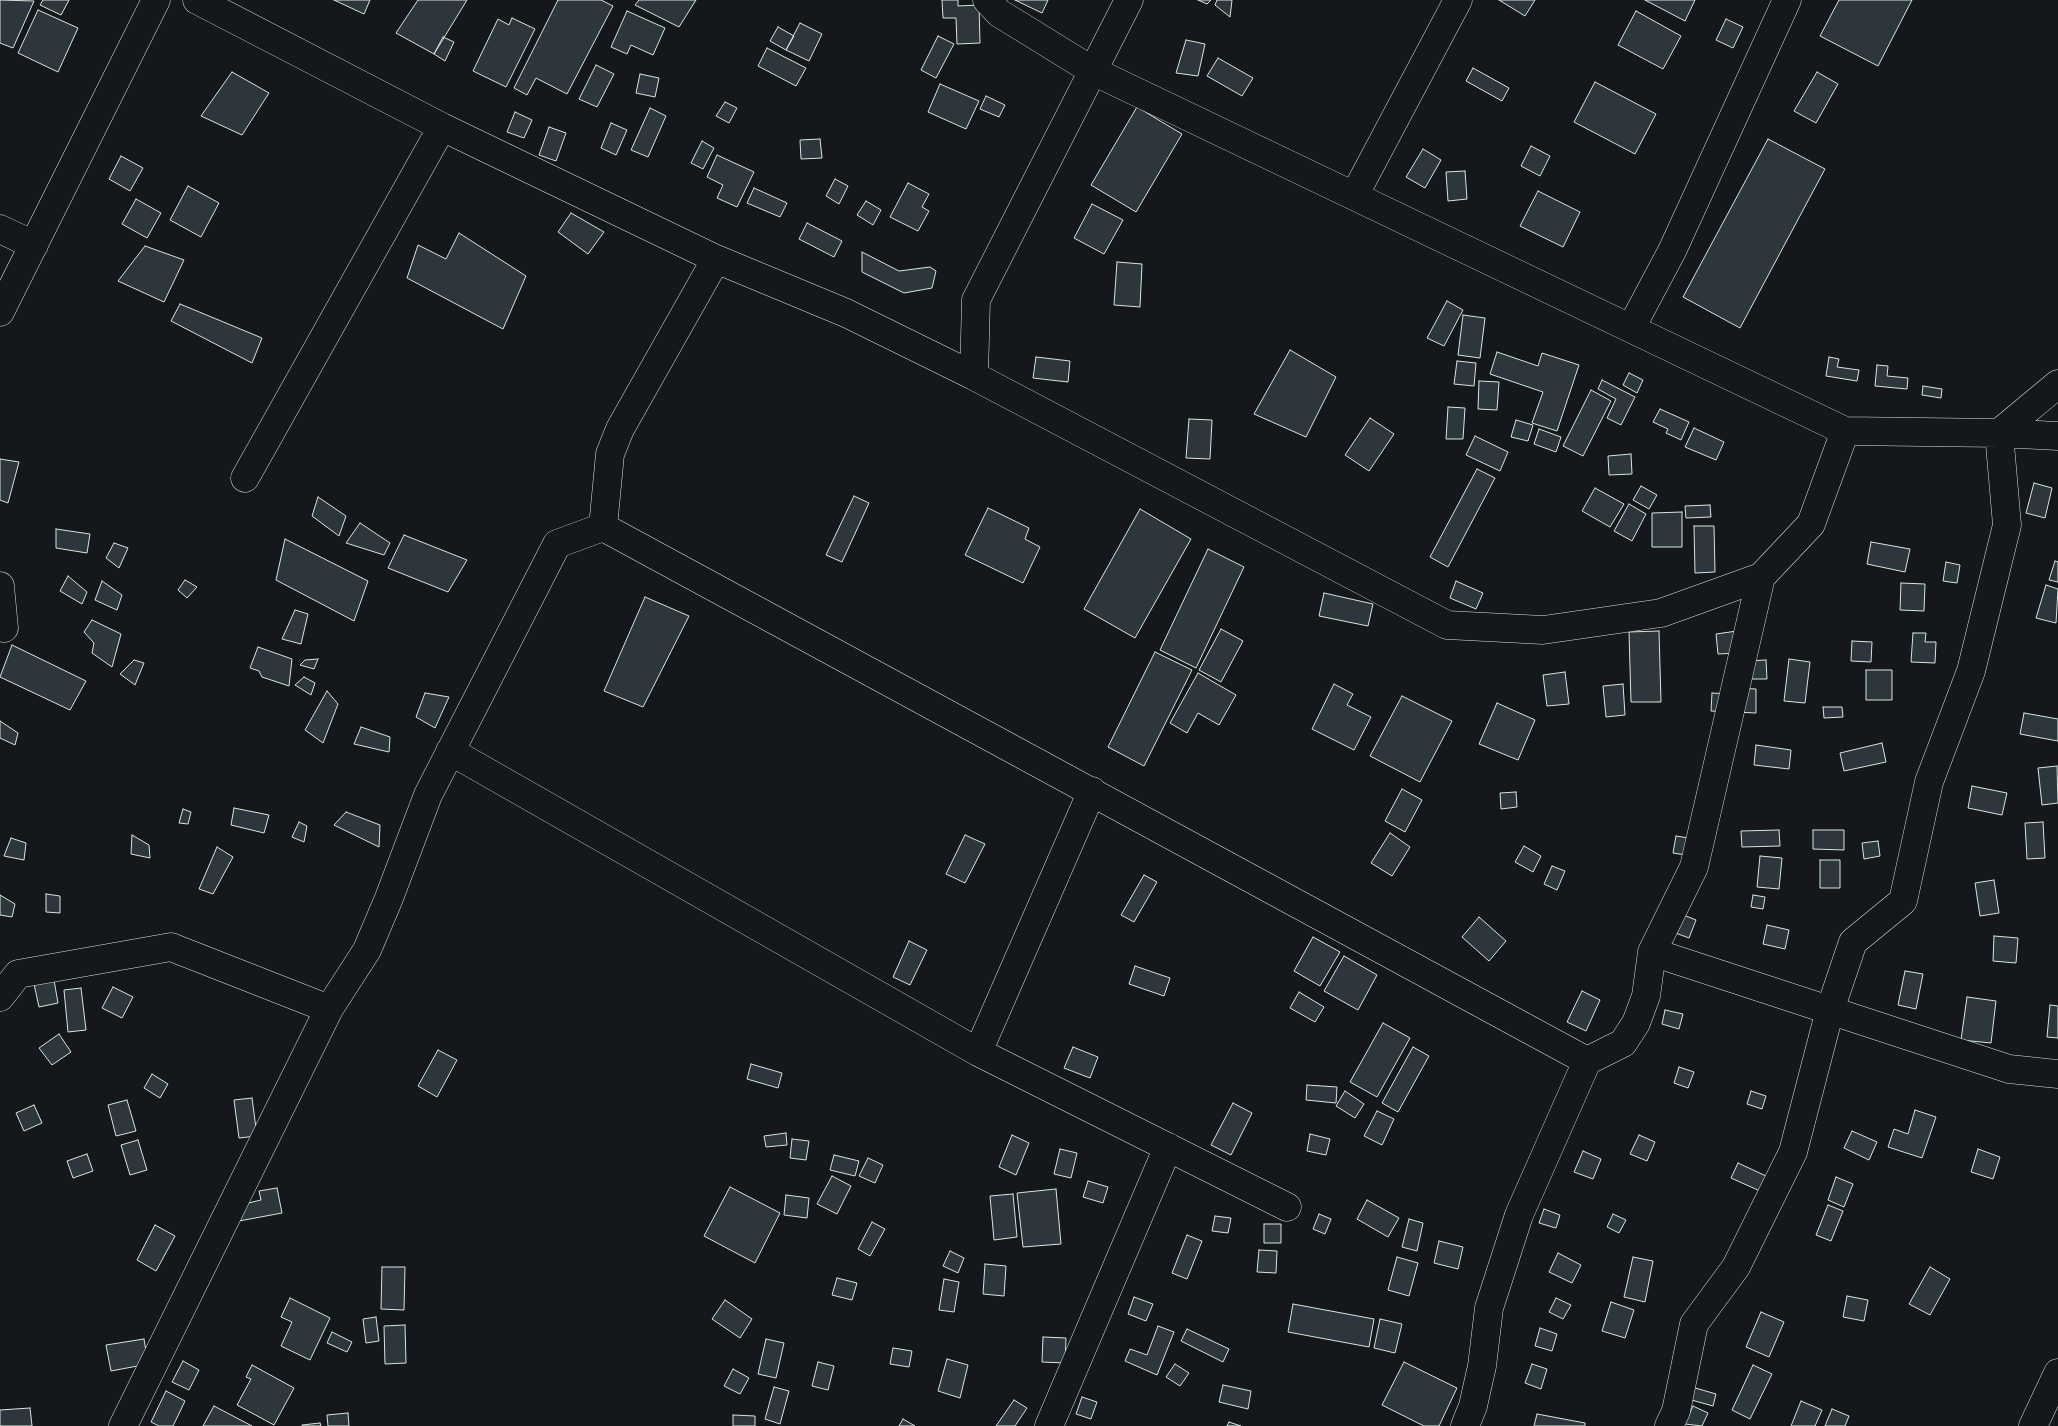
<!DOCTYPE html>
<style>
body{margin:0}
canvas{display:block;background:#14181c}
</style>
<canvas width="2058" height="1426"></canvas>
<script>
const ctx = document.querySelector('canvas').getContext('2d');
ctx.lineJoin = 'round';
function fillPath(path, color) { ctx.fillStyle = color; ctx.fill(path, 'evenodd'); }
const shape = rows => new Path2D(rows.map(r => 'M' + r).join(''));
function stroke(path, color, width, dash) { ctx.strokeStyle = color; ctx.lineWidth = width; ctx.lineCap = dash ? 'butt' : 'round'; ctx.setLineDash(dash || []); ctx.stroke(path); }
const building = shape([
 [0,0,34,1,13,48,0,43,0,0],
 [43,0,69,0,61,15,40,5,43,0],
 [334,0,370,0,364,14,334,0],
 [418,0,467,0,434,54,396,33,418,0],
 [558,0,601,0,613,6,567,94,536,78,527,95,514,88,558,0],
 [639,0,696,0,679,27,635,5,639,0],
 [942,0,958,0,958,6,979,5,980,43,957,44,956,18,943,18,942,0],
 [1015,0,1048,0,1042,13,1015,0],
 [1198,0,1211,0,1207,4,1198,0],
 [1217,0,1232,0,1230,17,1215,5,1217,0],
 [1499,0,1535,0,1525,16,1499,0],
 [1645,0,1695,0,1685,21,1645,0],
 [1839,0,1912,0,1878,66,1820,36,1839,0],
 [38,10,78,28,58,72,18,53,38,10],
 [627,11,665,28,653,55,631,45,627,54,611,47,627,11],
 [1636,11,1681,36,1663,69,1618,45,1636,11],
 [512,18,535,29,506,87,473,71,498,19,509,25,512,18],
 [1726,19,1743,27,1733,48,1716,40,1726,19],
 [800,23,822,34,809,61,786,50,800,23],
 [778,27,794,36,786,50,770,41,778,27],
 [938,36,954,44,936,78,921,70,938,36],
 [443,37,454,42,445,61,434,54,443,37],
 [1186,40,1205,44,1198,76,1176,73,1186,40],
 [767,48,806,68,796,86,758,66,767,48],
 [1218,58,1253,78,1242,96,1207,76,1218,58],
 [596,65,614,74,597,107,579,99,596,65],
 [1473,68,1509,88,1502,101,1466,81,1473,68],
 [232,72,269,93,242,135,201,116,232,72],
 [1817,72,1838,84,1816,123,1794,111,1817,72],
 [640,74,659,78,655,97,636,93,640,74],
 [1595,82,1656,114,1635,154,1574,122,1595,82],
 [940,84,979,101,966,129,928,112,940,84],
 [986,96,1005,105,999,117,980,109,986,96],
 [725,102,737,108,729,123,716,116,725,102],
 [1137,107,1182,134,1136,212,1091,185,1137,107],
 [650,108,666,116,648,157,631,150,650,108],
 [515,112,532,120,524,138,507,132,515,112],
 [611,123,627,130,616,155,601,148,611,123],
 [549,127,566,133,556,161,539,155,549,127],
 [820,139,822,158,801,159,800,140,820,139],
 [1768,139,1825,169,1740,328,1683,297,1768,139],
 [702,141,714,148,703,169,691,163,702,141],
 [1531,146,1550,156,1540,176,1521,166,1531,146],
 [1423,149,1441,160,1425,188,1406,177,1423,149],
 [717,155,754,172,737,207,717,198,723,185,707,177,717,155],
 [121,156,143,168,130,191,109,179,121,156],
 [1465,171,1467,199,1448,201,1446,172,1465,171],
 [835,179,848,186,839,204,826,196,835,179],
 [908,183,929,194,922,207,929,211,918,231,890,217,908,183],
 [188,186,219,203,201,237,170,220,188,186],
 [754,188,787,203,780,217,747,203,754,188],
 [1538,191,1580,212,1563,247,1520,226,1538,191],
 [136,199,161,213,147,238,122,224,136,199],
 [866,201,881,210,873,225,857,215,866,201],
 [1092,204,1123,220,1104,254,1074,238,1092,204],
 [571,213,604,232,588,254,558,232,571,213],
 [807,223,842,241,834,257,799,239,807,223],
 [459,233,526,276,503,329,407,278,418,245,446,259,459,233],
 [145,246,184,260,164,302,118,281,145,246],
 [862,252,899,271,930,267,936,271,932,288,904,293,862,272,862,252],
 [1117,262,1142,264,1140,307,1114,305,1117,262],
 [1447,301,1463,310,1444,346,1427,338,1447,301],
 [180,304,262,338,252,363,171,321,180,304],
 [1463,315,1485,318,1480,358,1458,355,1463,315],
 [1290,350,1336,377,1306,437,1254,414,1290,350],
 [1497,352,1538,366,1542,353,1579,365,1557,431,1532,423,1543,392,1490,374,1497,352],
 [1036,357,1070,361,1068,382,1033,378,1036,357],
 [1829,357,1839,359,1837,367,1859,370,1857,381,1826,376,1829,357],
 [1457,361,1476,363,1474,386,1454,384,1457,361],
 [1877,365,1888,366,1887,376,1908,378,1907,389,1875,386,1877,365],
 [1629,373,1643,380,1637,393,1623,385,1629,373],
 [1602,380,1635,397,1621,425,1607,418,1616,399,1598,389,1602,380],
 [1479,381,1499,382,1497,410,1478,409,1479,381],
 [1923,386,1942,389,1941,398,1922,395,1923,386],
 [1591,390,1611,401,1583,456,1563,446,1591,390],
 [1448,407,1465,408,1463,439,1446,439,1448,407],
 [1660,409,1689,422,1681,440,1666,433,1668,429,1653,422,1660,409],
 [1370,418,1394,434,1369,471,1345,455,1370,418],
 [1189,419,1212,420,1210,459,1186,458,1189,419],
 [1516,420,1533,425,1528,441,1511,437,1516,420],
 [1694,428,1724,442,1716,460,1685,447,1694,428],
 [1539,429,1561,437,1556,452,1534,444,1539,429],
 [1475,436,1508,452,1500,471,1466,455,1475,436],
 [1631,454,1632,474,1609,475,1608,456,1631,454],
 [0,459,19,462,8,503,0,500,0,459],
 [1477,469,1495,478,1448,567,1430,557,1477,469],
 [2034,483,2052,488,2045,518,2026,513,2034,483],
 [1641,486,1657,495,1649,509,1633,500,1641,486],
 [1595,488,1624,504,1610,527,1582,511,1595,488],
 [854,496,869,503,842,562,826,555,854,496],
 [318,497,346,516,339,536,312,516,318,497],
 [1629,504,1646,514,1632,541,1614,531,1629,504],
 [1710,505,1711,517,1686,518,1685,506,1710,505],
 [988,508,1029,528,1025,539,1040,547,1023,583,965,555,988,508],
 [1140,509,1191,539,1135,638,1084,609,1140,509],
 [1682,512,1682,547,1652,547,1652,513,1682,512],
 [360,523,390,543,384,555,346,543,360,523],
 [1694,526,1714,526,1715,572,1695,573,1694,526],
 [56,529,90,534,87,553,56,548,56,529],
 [404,535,467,560,448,592,388,568,404,535],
 [285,539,368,581,354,621,276,580,285,539],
 [1871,542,1910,549,1905,572,1867,564,1871,542],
 [114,543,128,548,119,568,106,558,114,543],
 [1208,549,1244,567,1196,668,1160,650,1208,549],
 [2055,561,2058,562,2058,582,2049,580,2055,561],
 [1946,562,1960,565,1957,583,1943,581,1946,562],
 [68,576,87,592,82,604,60,591,68,576],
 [185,580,197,587,187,598,178,590,185,580],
 [102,581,122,595,117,610,95,600,102,581],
 [1456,581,1483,593,1476,609,1450,598,1456,581],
 [1901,583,1925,584,1924,611,1900,610,1901,583],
 [2046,585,2058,589,2056,623,2036,618,2046,585],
 [1324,593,1373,604,1368,626,1319,616,1324,593],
 [645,597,689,616,643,707,604,691,645,597],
 [295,610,308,614,301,644,282,639,295,610],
 [92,620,121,634,112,667,92,653,94,643,84,632,92,620],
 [1221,629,1243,641,1221,682,1199,670,1221,629],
 [1659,631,1661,702,1631,702,1629,632,1659,631],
 [1737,631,1738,653,1718,654,1716,634,1737,631],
 [1913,633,1926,633,1925,642,1936,642,1935,663,1911,662,1913,633],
 [1852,641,1872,642,1871,662,1851,661,1852,641],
 [12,645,86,681,70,710,0,677,12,645],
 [258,647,292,659,289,686,262,677,259,671,250,668,258,647],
 [1155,652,1192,670,1144,766,1108,747,1155,652],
 [318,659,314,669,300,665,305,660,318,659],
 [1789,659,1810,662,1805,703,1784,701,1789,659],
 [134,660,144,663,135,685,120,674,134,660],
 [1766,660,1767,679,1748,679,1748,661,1766,660],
 [1866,670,1892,670,1892,700,1866,700,1866,670],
 [1565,672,1569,704,1547,706,1543,675,1565,672],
 [1198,673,1236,695,1219,725,1198,713,1187,733,1170,723,1198,673],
 [304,677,315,683,311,695,295,685,304,677],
 [1334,684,1353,694,1347,705,1371,717,1354,750,1312,729,1334,684],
 [1623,684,1625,715,1606,717,1603,686,1623,684],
 [1735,688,1756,689,1756,713,1734,712,1735,688],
 [327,691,338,704,323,743,305,730,327,691],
 [425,693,449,697,435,728,416,717,425,693],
 [1712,693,1729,694,1728,712,1711,711,1712,693],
 [1402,696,1452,721,1420,782,1370,756,1402,696],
 [1497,703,1535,720,1518,760,1479,744,1497,703],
 [1823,707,1842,707,1843,717,1824,718,1823,707],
 [2024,713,2058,719,2058,741,2020,734,2024,713],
 [0,721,18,733,15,745,0,738,0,721],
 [361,727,390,737,389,752,354,744,361,727],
 [1882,743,1886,762,1844,771,1840,753,1882,743],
 [1756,745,1791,750,1789,769,1754,765,1756,745],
 [2057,766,2058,803,2042,805,2038,768,2057,766],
 [1972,786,2007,793,2002,815,1968,808,1972,786],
 [1402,789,1422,800,1405,832,1385,821,1402,789],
 [1516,792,1517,807,1501,809,1500,793,1516,792],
 [234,808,269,815,264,833,231,825,234,808],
 [183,809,191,812,188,824,179,823,183,809],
 [346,812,380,825,379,847,334,825,346,812],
 [299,822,307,826,304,842,292,837,299,822],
 [2043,822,2045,858,2027,859,2025,823,2043,822],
 [1779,830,1780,846,1742,847,1741,831,1779,830],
 [1813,830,1844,830,1844,850,1813,849,1813,830],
 [1390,833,1410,847,1392,876,1371,863,1390,833],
 [132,835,149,845,150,858,131,854,132,835],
 [965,835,985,844,965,883,946,874,965,835],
 [1676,836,1708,841,1706,858,1673,853,1676,836],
 [11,838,26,843,24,860,4,856,11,838],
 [1878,841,1880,856,1864,859,1862,843,1878,841],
 [1524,846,1541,856,1533,872,1515,862,1524,846],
 [217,847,233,857,213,894,199,889,217,847],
 [1760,856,1782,858,1779,889,1757,887,1760,856],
 [1820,860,1840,860,1840,888,1820,888,1820,860],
 [1552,866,1565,871,1557,890,1544,884,1552,866],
 [1144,875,1157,882,1134,922,1121,915,1144,875],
 [1994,880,1999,913,1980,916,1975,883,1994,880],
 [46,894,60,896,60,913,46,912,46,894],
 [0,895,15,904,12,917,0,915,0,895],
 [1753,895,1765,897,1763,909,1751,907,1753,895],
 [1681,914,1696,920,1689,938,1673,932,1681,914],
 [1479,917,1506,941,1489,961,1462,937,1479,917],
 [1767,925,1789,930,1785,949,1763,944,1767,925],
 [1994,936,2018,938,2016,963,1993,961,1994,936],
 [1313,937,1340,952,1320,986,1294,971,1313,937],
 [909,941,927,950,910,985,893,977,909,941],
 [1344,956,1377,975,1358,1010,1324,991,1344,956],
 [1135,966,1170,978,1164,996,1129,984,1135,966],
 [1905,971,1923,974,1916,1009,1898,1005,1905,971],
 [54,980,58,1003,39,1007,34,984,54,980],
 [113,987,133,997,122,1018,102,1008,113,987],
 [81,988,86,1030,68,1032,64,990,81,988],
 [1582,991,1600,1000,1586,1031,1567,1022,1582,991],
 [1299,992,1324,1007,1315,1022,1290,1008,1299,992],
 [1967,997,1996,1001,1991,1043,1961,1040,1967,997],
 [2050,1005,2058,1006,2058,1038,2047,1037,2050,1005],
 [1665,1010,1683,1014,1679,1029,1662,1024,1665,1010],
 [1383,1023,1410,1038,1377,1097,1350,1082,1383,1023],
 [59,1034,71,1052,52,1065,39,1048,59,1034],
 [1073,1047,1098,1057,1090,1078,1064,1068,1073,1047],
 [1413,1047,1429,1056,1398,1112,1382,1103,1413,1047],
 [438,1050,457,1060,437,1097,418,1086,438,1050],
 [751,1064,782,1073,778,1088,747,1079,751,1064],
 [1679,1067,1694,1072,1688,1088,1674,1083,1679,1067],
 [152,1074,168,1084,160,1098,144,1088,152,1074],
 [1307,1085,1337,1087,1336,1103,1306,1100,1307,1085],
 [1345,1091,1364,1104,1355,1118,1336,1106,1345,1091],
 [1751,1091,1766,1096,1762,1109,1747,1104,1751,1091],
 [252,1098,257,1136,239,1138,234,1100,252,1098],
 [127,1100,136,1131,116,1136,108,1105,127,1100],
 [1233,1103,1252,1113,1231,1155,1211,1145,1233,1103],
 [34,1105,42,1123,24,1131,16,1113,34,1105],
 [1915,1110,1936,1117,1922,1158,1888,1147,1894,1129,1908,1134,1915,1110],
 [1377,1111,1394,1119,1382,1145,1364,1136,1377,1111],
 [1852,1131,1877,1142,1869,1160,1844,1148,1852,1131],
 [786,1133,787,1145,766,1147,764,1136,786,1133],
 [1310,1134,1330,1139,1326,1155,1307,1151,1310,1134],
 [1012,1135,1029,1143,1016,1175,999,1167,1012,1135],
 [1639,1135,1655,1142,1647,1161,1630,1154,1639,1135],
 [792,1139,809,1141,806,1160,790,1158,792,1139],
 [138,1140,147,1170,130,1175,121,1145,138,1140],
 [1060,1149,1077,1153,1071,1178,1054,1174,1060,1149],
 [1978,1149,2000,1157,1993,1179,1971,1172,1978,1149],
 [1583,1151,1601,1159,1593,1179,1574,1172,1583,1151],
 [87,1154,93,1171,73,1178,67,1161,87,1154],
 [834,1155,859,1161,855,1176,830,1170,834,1155],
 [868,1158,883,1165,875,1183,859,1176,868,1158],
 [1738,1163,1766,1176,1760,1191,1731,1178,1738,1163],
 [832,1176,851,1186,837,1214,817,1204,832,1176],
 [1836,1177,1853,1184,1844,1207,1828,1200,1836,1177],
 [1088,1181,1108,1187,1103,1203,1083,1197,1088,1181],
 [730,1187,780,1213,755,1263,704,1236,730,1187],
 [277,1188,282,1213,239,1221,236,1206,261,1200,259,1191,277,1188],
 [1056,1189,1061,1244,1023,1247,1017,1193,1056,1189],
 [1013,1194,1017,1237,994,1240,990,1196,1013,1194],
 [786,1195,809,1198,807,1218,784,1215,786,1195],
 [1367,1200,1399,1218,1388,1237,1357,1219,1367,1200],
 [1828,1205,1843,1211,1831,1241,1816,1235,1828,1205],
 [1544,1209,1560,1215,1556,1228,1539,1223,1544,1209],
 [1319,1214,1331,1219,1325,1234,1313,1229,1319,1214],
 [1613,1214,1626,1220,1619,1233,1607,1227,1613,1214],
 [1215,1216,1231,1218,1228,1233,1212,1231,1215,1216],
 [1409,1219,1423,1223,1417,1251,1402,1247,1409,1219],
 [872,1222,885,1229,870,1256,858,1249,872,1222],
 [1264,1224,1281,1224,1281,1243,1264,1243,1264,1224],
 [155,1225,175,1236,156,1271,137,1260,155,1225],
 [1187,1235,1202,1241,1187,1279,1172,1273,1187,1235],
 [1439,1241,1463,1247,1458,1269,1434,1263,1439,1241],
 [1259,1250,1277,1251,1276,1273,1257,1272,1259,1250],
 [950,1251,964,1258,958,1273,943,1266,950,1251],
 [1558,1253,1581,1265,1572,1283,1549,1272,1558,1253],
 [1397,1257,1418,1263,1409,1296,1388,1290,1397,1257],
 [1633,1257,1653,1261,1645,1302,1624,1297,1633,1257],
 [985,1264,1006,1266,1004,1296,983,1294,985,1264],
 [382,1267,405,1267,404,1310,381,1309,382,1267],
 [1930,1267,1950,1279,1930,1315,1909,1304,1930,1267],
 [837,1278,857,1283,852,1300,832,1295,837,1278],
 [944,1279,959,1282,954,1312,939,1310,944,1279],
 [1847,1296,1868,1300,1864,1321,1843,1317,1847,1296],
 [1134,1297,1153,1304,1146,1321,1128,1314,1134,1297],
 [290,1298,330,1318,310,1360,281,1346,292,1322,281,1317,290,1298],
 [1556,1298,1571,1305,1563,1319,1549,1312,1556,1298],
 [725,1300,752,1319,740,1338,712,1319,725,1300],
 [1611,1302,1634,1310,1625,1338,1602,1331,1611,1302],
 [1293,1304,1374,1319,1369,1347,1288,1332,1293,1304],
 [1761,1312,1784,1322,1769,1357,1746,1347,1761,1312],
 [376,1317,379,1341,366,1343,363,1319,376,1317],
 [1380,1319,1402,1324,1395,1353,1374,1348,1380,1319],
 [405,1325,406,1363,385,1364,384,1326,405,1325],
 [1158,1326,1174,1332,1157,1375,1125,1361,1130,1349,1147,1355,1158,1326],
 [1540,1328,1557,1334,1552,1351,1535,1346,1540,1328],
 [1187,1329,1229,1349,1223,1362,1181,1341,1187,1329],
 [332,1332,352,1342,347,1352,327,1343,332,1332],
 [1043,1337,1066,1338,1065,1363,1042,1362,1043,1337],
 [144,1339,148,1364,111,1371,106,1345,144,1339],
 [766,1339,784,1343,776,1378,758,1374,766,1339],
 [893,1348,912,1351,909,1367,890,1364,893,1348],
 [947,1359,968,1365,960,1398,938,1391,947,1359],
 [183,1361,199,1370,189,1390,172,1382,183,1361],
 [818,1362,834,1366,828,1390,812,1386,818,1362],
 [1404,1362,1457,1388,1439,1426,1424,1426,1382,1405,1404,1362],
 [1175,1364,1189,1373,1180,1386,1166,1377,1175,1364],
 [1532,1364,1547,1369,1541,1389,1525,1383,1532,1364],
 [252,1365,294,1388,274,1425,237,1405,251,1379,246,1377,252,1365],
 [1753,1365,1772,1374,1750,1419,1732,1410,1753,1365],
 [733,1369,749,1378,740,1394,724,1386,733,1369],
 [1223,1385,1251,1391,1248,1409,1219,1402,1223,1385],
 [774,1387,789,1391,780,1424,765,1419,774,1387],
 [1692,1387,1716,1394,1713,1406,1688,1399,1692,1387],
 [166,1391,185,1401,173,1426,159,1426,151,1422,166,1391],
 [1082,1397,1097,1402,1091,1419,1076,1414,1082,1397],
 [1014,1400,1027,1408,1015,1426,996,1426,1014,1400],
 [1801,1401,1822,1410,1815,1426,1791,1426,1801,1401],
 [214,1406,252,1426,203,1426,214,1406],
 [1693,1406,1708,1413,1702,1426,1685,1424,1693,1406],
 [30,1408,32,1426,0,1426,0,1410,30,1408],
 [1832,1409,1849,1416,1845,1426,1825,1426,1832,1409],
 [348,1413,349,1426,328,1426,327,1415,348,1413],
 [1537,1414,1585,1423,1585,1426,1534,1426,1537,1414],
 [733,1415,755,1416,755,1426,733,1426,733,1415],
 [903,1419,915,1426,899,1426,903,1419],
 [1229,1422,1241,1426,1227,1426,1229,1422],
 [320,1423,321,1426,302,1426,302,1425,320,1423]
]);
const minor = shape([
 [197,0,442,127,716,259,846,313,974,376,1447,625,1543,630,1661,613,1761,577],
 [987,0,999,13,1093,71,1845,431,1999,433,2058,436],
 [1354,196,1458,0],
 [0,229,34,245],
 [0,312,156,0],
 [1631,328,1672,251,1787,0],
 [974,376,976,300,1129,0],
 [245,478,442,127],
 [603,527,610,454,620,429,716,259],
 [0,586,4,628],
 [450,751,978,1052,1287,1207],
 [1652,952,2009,1069,2058,1074],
 [0,997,18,974,171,947,329,1009],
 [978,1052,1092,791],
 [123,1426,329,1009,367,950,389,898,428,795,557,544,603,527,1587,1061],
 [1049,1426,1168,1147],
 [1465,1426,1473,1406,1482,1366,1489,1308,1519,1215,1587,1061,1623,1043,1636,1023,1646,996,1652,952,1694,867,1761,577,1811,524,1845,431],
 [1669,1426,1676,1411,1694,1324,1736,1267,1793,1152,1830,1010,1853,942,1903,901,1929,782,1971,671,2007,525,1999,433,2058,384],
 [2033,1426,2058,1373]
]);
fillPath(building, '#2c363c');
stroke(building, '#d8e6dc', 1);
stroke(minor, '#d8e6dc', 29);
stroke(minor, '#14181c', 28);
</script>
